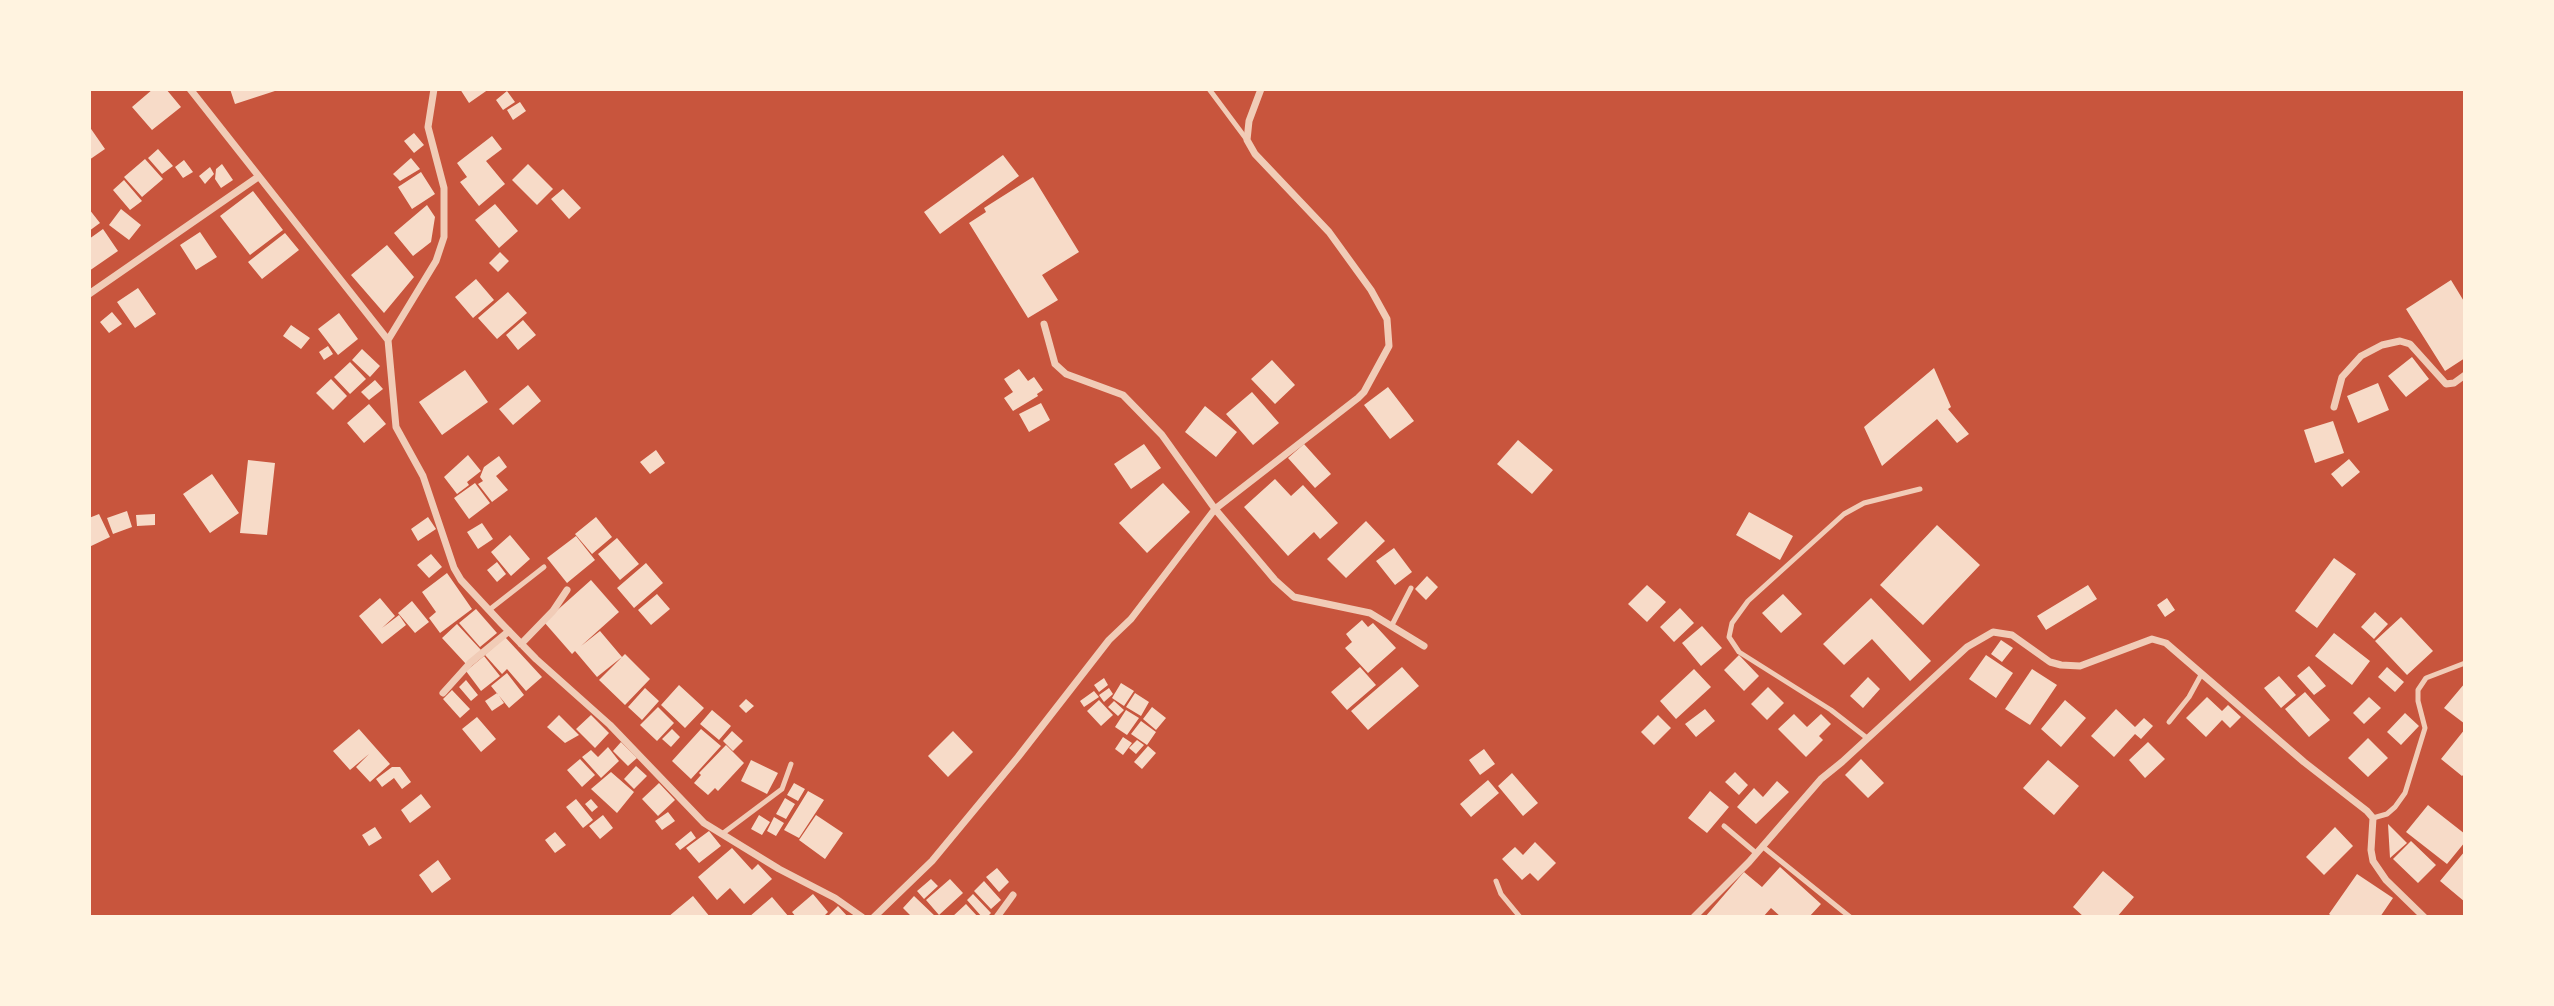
<!DOCTYPE html>
<style>
body{margin:0}
#map{position:relative;width:2554px;height:1006px;overflow:hidden;background:#c8553d;font-family:"PT Sans Narrow",sans-serif}
canvas{display:block}
.frame{position:absolute;inset:0;border:91px solid #fff3e0;pointer-events:none}
</style>
<div id="map">
<canvas width="2554" height="1006"></canvas>
<div class="frame"></div>
</div>
<script>
const ctx = document.querySelector('canvas').getContext('2d');
ctx.lineJoin = 'round';
function fillPath(path, color) { ctx.fillStyle = color; ctx.fill(path, 'evenodd'); }
const shape = rows => new Path2D(rows.map(r => 'M' + r).join(''));
function stroke(path, color, width, dash) { ctx.strokeStyle = color; ctx.lineWidth = width; ctx.lineCap = dash ? 'butt' : 'round'; ctx.setLineDash(dash || []); ctx.stroke(path); }
const building = shape([
 [153,89,166,89,181,107,152,130,132,107],
 [230,89,278,89,278,90,235,104],
 [460,89,489,89,469,103],
 [507,91,515,102,503,110,496,100],
 [520,102,526,111,513,120,507,110],
 [89,126,105,149,89,160],
 [414,133,424,145,414,153,404,141],
 [492,136,502,149,486,161,505,184,479,206,460,182,467,177,457,163],
 [158,149,173,166,162,174,148,158],
 [1003,155,1019,176,940,234,924,212],
 [411,158,420,169,400,181,393,174],
 [145,159,163,179,142,197,124,177],
 [184,160,193,172,183,178,175,167],
 [222,164,233,180,221,188,215,179,216,169],
 [528,164,553,189,537,205,512,180],
 [210,167,214,174,205,184,199,176],
 [421,172,435,194,412,209,398,187],
 [1033,177,1079,252,1042,275,1058,300,1028,318,969,223,986,212,984,208],
 [124,180,142,201,130,210,113,190],
 [563,189,581,208,569,219,551,199],
 [253,191,283,230,250,255,220,216],
 [495,204,518,231,499,248,475,220],
 [427,205,435,217,431,242,413,256,394,233],
 [89,209,100,223,89,231],
 [121,209,141,225,129,240,109,225],
 [103,229,118,251,89,271,89,239],
 [200,232,217,257,196,270,180,245],
 [285,233,299,250,262,279,248,262],
 [387,245,414,277,384,313,351,275],
 [500,252,509,261,498,272,489,263],
 [476,279,494,300,473,318,455,297],
 [2451,280,2465,303,2465,358,2445,371,2406,309],
 [138,288,156,314,135,328,117,302],
 [508,292,527,313,497,339,478,318],
 [112,312,122,324,109,333,100,322],
 [339,313,358,339,338,355,318,329],
 [523,320,536,335,518,350,506,335],
 [291,325,310,338,301,349,283,336],
 [328,346,333,354,324,360,319,352],
 [362,349,380,366,370,377,352,360],
 [2412,357,2429,379,2406,397,2388,376],
 [1272,360,1295,385,1275,404,1251,379],
 [350,362,366,379,350,394,334,377],
 [1934,368,1951,407,1948,409,1969,434,1957,443,1937,419,1882,466,1864,427],
 [1019,369,1028,381,1034,377,1043,390,1037,394,1038,396,1013,411,1004,398,1013,392,1004,379],
 [465,370,488,402,442,435,419,402],
 [331,379,347,396,333,410,316,393],
 [375,380,383,389,369,400,361,392],
 [2378,383,2389,410,2358,423,2347,396],
 [528,385,541,401,513,425,499,409],
 [1388,387,1414,421,1390,439,1364,405],
 [1252,392,1279,423,1253,445,1226,414],
 [1041,403,1050,420,1029,432,1019,414],
 [369,404,386,424,364,443,347,423],
 [1205,406,1237,432,1216,457,1185,432],
 [2333,421,2344,453,2315,463,2304,430],
 [1518,440,1553,470,1532,494,1497,464],
 [1144,444,1161,468,1131,489,1114,464],
 [1304,444,1331,474,1315,488,1288,458],
 [656,450,665,463,650,474,640,462],
 [468,455,481,471,467,482,469,485,457,494,444,477],
 [499,456,507,467,496,476,508,490,492,502,478,484,483,481,480,477,484,467],
 [2349,459,2360,472,2342,487,2331,474],
 [248,460,275,463,267,535,240,533],
 [212,474,239,513,210,533,183,494],
 [1275,479,1291,496,1303,485,1338,523,1320,539,1314,532,1288,556,1244,507],
 [475,483,490,503,469,519,454,498],
 [1163,483,1190,512,1147,553,1119,523],
 [127,511,132,527,113,534,107,518],
 [1749,512,1793,536,1780,560,1736,535],
 [99,514,110,537,89,547,89,518],
 [155,514,155,525,137,526,136,515],
 [428,517,436,529,418,541,411,529],
 [596,517,612,537,592,554,575,534],
 [1366,521,1385,541,1346,578,1327,559],
 [482,523,493,539,478,549,467,532],
 [1937,525,1980,565,1923,625,1880,585],
 [510,535,530,559,511,576,491,552],
 [576,536,595,560,567,583,547,558],
 [617,538,639,564,620,580,598,554],
 [1394,548,1412,572,1395,585,1376,561],
 [431,554,442,567,429,578,417,565],
 [2334,558,2356,574,2317,628,2295,611],
 [497,562,506,574,497,582,487,570],
 [646,563,663,583,634,608,617,588],
 [447,573,472,609,440,633,429,618,436,612,422,592],
 [1427,576,1438,587,1426,600,1415,589],
 [591,580,619,612,581,646,600,631,622,657,597,677,575,651,572,654,544,622],
 [1647,585,1666,602,1647,622,1628,604],
 [2088,585,2097,599,2046,630,2037,616],
 [657,594,670,609,651,625,638,610],
 [1783,594,1802,614,1781,633,1762,613],
 [380,598,395,616,382,628,399,615,406,625,382,644,359,616],
 [1871,598,1931,661,1910,681,1872,639,1844,665,1823,644],
 [2167,598,2175,610,2165,617,2157,605],
 [412,601,429,622,415,633,398,613],
 [1680,608,1694,623,1674,642,1660,627],
 [476,609,497,633,480,647,459,623],
 [2375,612,2388,624,2374,639,2361,627],
 [2401,617,2433,651,2407,675,2375,641],
 [1362,620,1368,627,1373,623,1396,648,1368,673,1345,648,1352,642,1346,634],
 [457,624,481,650,466,664,442,638],
 [1702,626,1722,648,1701,666,1682,643],
 [2334,633,2370,661,2352,685,2315,656],
 [505,637,542,677,526,691,507,669,502,674,485,655],
 [2001,640,2013,648,2002,662,1991,654],
 [625,654,650,679,625,705,599,680],
 [1739,655,1759,676,1744,691,1724,670],
 [1986,655,2013,673,1996,698,1969,679],
 [484,656,500,676,481,691,466,671],
 [2309,666,2326,686,2314,695,2297,676],
 [1360,667,1376,685,1347,710,1331,692],
 [1402,667,1419,686,1368,730,1351,711],
 [2387,667,2404,682,2395,692,2378,677],
 [1694,669,1711,687,1676,719,1660,701],
 [2032,669,2057,685,2030,725,2005,709],
 [507,673,524,695,509,708,491,686],
 [2279,676,2296,695,2281,708,2264,688],
 [1868,677,1880,689,1863,708,1850,696],
 [1104,678,1108,685,1099,692,1094,685],
 [466,680,478,695,471,701,459,687],
 [1121,683,1134,691,1124,706,1112,698],
 [2465,683,2465,724,2444,708],
 [679,685,704,708,685,728,661,705],
 [1768,687,1784,703,1767,720,1751,704],
 [645,688,659,701,642,720,628,707],
 [1109,688,1113,694,1104,702,1099,695],
 [452,690,470,709,460,718,443,699],
 [1094,691,1099,697,1084,707,1080,701],
 [2305,692,2330,720,2309,737,2285,709],
 [497,693,504,703,492,711,485,701],
 [1135,693,1149,702,1141,716,1126,707],
 [2207,697,2222,711,2228,705,2241,717,2230,728,2222,720,2206,737,2186,718],
 [2369,697,2381,708,2364,724,2353,713],
 [746,699,754,706,746,713,739,706],
 [1099,700,1113,715,1101,726,1087,711],
 [2065,700,2086,718,2061,747,2041,729],
 [1114,701,1124,710,1118,716,1108,707],
 [658,707,674,723,657,741,640,725],
 [1152,707,1166,718,1156,730,1143,719],
 [1705,709,1715,721,1696,737,1685,724],
 [2116,709,2135,727,2144,718,2153,726,2141,739,2135,734,2114,757,2091,736],
 [712,710,731,726,719,740,700,724],
 [1126,710,1139,718,1127,735,1115,727],
 [2405,713,2419,726,2401,745,2387,732],
 [1794,714,1807,727,1821,714,1831,724,1819,736,1823,740,1806,757,1778,729],
 [559,715,579,735,565,743,547,727],
 [591,715,609,733,595,748,576,729],
 [1658,715,1671,728,1654,745,1641,732],
 [477,717,496,739,481,752,462,729],
 [1141,721,1156,732,1147,745,1131,734],
 [359,729,390,764,370,782,356,767,369,754,350,770,333,751],
 [672,729,680,737,671,747,662,739],
 [701,729,721,746,691,779,672,761],
 [2465,729,2465,773,2462,776,2441,759],
 [732,731,743,741,733,751,723,741],
 [953,731,973,752,948,777,928,756],
 [1123,737,1132,743,1123,755,1115,749],
 [2368,738,2388,758,2368,777,2348,758],
 [1137,740,1144,745,1136,754,1129,748],
 [621,742,637,758,628,766,613,751],
 [2148,742,2165,759,2145,778,2129,760],
 [726,745,744,763,718,791,715,788,708,795,694,783,701,775,699,773],
 [1148,746,1156,753,1142,769,1134,762],
 [608,747,619,761,601,778,582,757,591,750,598,757],
 [1484,749,1495,764,1480,775,1469,760],
 [580,759,595,775,582,787,567,770],
 [1861,759,1884,783,1868,798,1845,775],
 [751,760,778,773,767,794,741,781],
 [2048,760,2079,786,2054,815,2023,788],
 [636,766,647,776,634,789,624,779],
 [392,767,400,767,411,782,402,789,394,778,382,787,376,779],
 [611,772,634,792,617,813,591,789],
 [1735,772,1748,785,1739,795,1725,782],
 [1512,773,1538,803,1523,816,1498,786],
 [1488,780,1499,793,1471,817,1460,804],
 [1777,781,1789,792,1756,824,1737,807,1754,788,1763,797],
 [659,783,675,800,658,816,642,799],
 [794,783,805,789,798,801,787,795],
 [808,791,824,800,799,838,784,830],
 [1710,791,1729,807,1707,833,1688,818],
 [421,794,431,807,410,823,401,810],
 [785,798,795,804,786,819,776,814],
 [576,799,593,820,583,828,566,807],
 [591,799,598,807,592,812,585,804],
 [2428,805,2465,834,2465,842,2447,864,2406,832],
 [668,812,675,821,662,830,655,821],
 [603,815,613,828,600,839,589,826],
 [759,815,770,822,762,835,751,829],
 [816,815,843,833,825,859,799,840],
 [774,817,784,823,776,836,767,831],
 [2388,824,2407,843,2390,858],
 [375,827,382,838,369,846,362,835],
 [2335,827,2353,846,2324,875,2306,857],
 [691,831,696,838,680,850,675,844],
 [709,831,721,846,699,863,686,848],
 [555,832,566,845,555,853,545,840],
 [2411,841,2436,865,2418,883,2393,859],
 [1535,842,1556,863,1538,881,1530,873,1522,880,1502,859,1515,847,1523,855],
 [732,848,752,870,758,864,772,879,744,904,730,888,717,900,698,877],
 [2465,851,2465,902,2440,881],
 [438,860,451,879,432,893,419,875],
 [1780,867,1821,904,1809,917,1781,917,1771,908,1763,917,1705,917,1744,872,1762,887],
 [997,868,1009,882,999,892,986,877],
 [2103,871,2134,897,2117,917,2084,917,2073,907],
 [2357,874,2393,898,2380,917,2333,917,2329,914],
 [931,879,938,886,924,899,917,891],
 [950,879,963,893,939,915,926,900],
 [984,881,1001,900,991,909,974,891],
 [813,894,828,912,823,917,796,917,792,912],
 [973,894,991,913,987,917,982,917,967,900],
 [693,896,710,917,668,917],
 [914,896,936,917,912,917,903,908],
 [772,897,789,917,749,917],
 [966,904,978,917,952,917],
 [838,906,848,917,827,917]
]);
const service = shape([
 [1209,89,1247,140],
 [489,610,544,567],
 [1392,625,1411,588],
 [2169,722,2189,697,2201,675],
 [1867,738,1831,710,1739,652,1729,637,1732,623,1748,601,1844,514,1864,503,1920,489],
 [2373,818,2387,814,2395,807,2405,793,2425,728,2418,701,2418,690,2426,678,2465,663],
 [1724,826,1756,853],
 [722,834,782,789,791,764],
 [1762,846,1850,917],
 [1496,881,1501,894,1520,917]
]);
const minor = shape([
 [190,89,388,340],
 [434,89,428,127,444,188,444,237,436,261,388,340,396,427,423,476,454,568,461,580,501,623,536,659,610,725,704,823,779,869,835,898,862,917],
 [89,294,258,177],
 [1044,324,1055,364,1066,374,1123,395,1162,435,1215,509,1275,580,1294,597,1370,613,1424,646],
 [2334,407,2342,377,2361,356,2382,345,2400,341,2410,344,2446,384,2454,383,2465,375],
 [521,644,553,611,567,590],
 [443,693,470,663,509,631],
 [874,917,932,861,1018,757,1109,640,1131,619,1215,509,1358,398,1364,392,1389,346,1387,319,1371,290,1329,232,1255,154,1247,140,1249,121,1261,89],
 [997,917,1013,895],
 [1694,917,1749,862,1821,779,1842,762,1967,647,1993,632,2012,635,2050,662,2061,665,2080,666,2152,639,2166,643,2304,762,2367,811,2373,818,2371,850,2373,861,2386,880,2424,917]
]);
fillPath(building, '#f7dbc8');
stroke(service, '#f1ccb7', 5);
stroke(minor, '#f1ccb7', 7);
</script>
